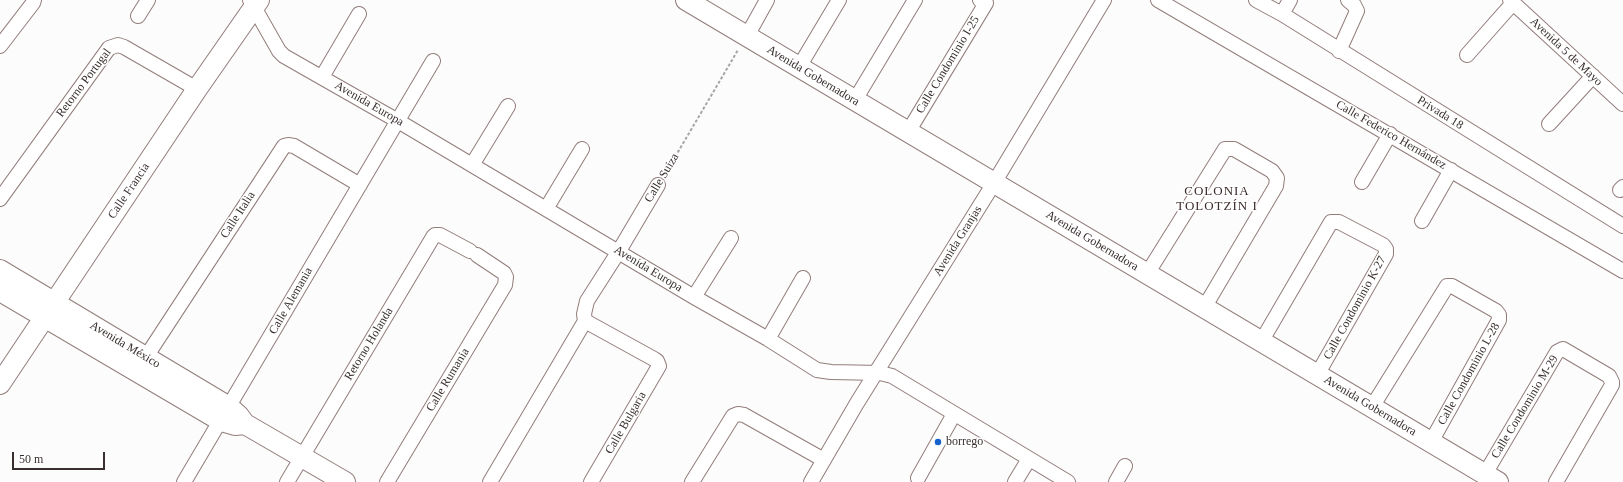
<!DOCTYPE html>
<meta charset="utf-8">
<style>
body{margin:0}
#map{position:relative;width:1623px;height:482px;overflow:hidden;background:#fcfcfc;font-family:"Times New Roman",serif}
canvas{display:block}
.scale{position:absolute;left:12px;top:452px;width:93px;height:18px;box-sizing:border-box;border:2px solid #382f2e;border-top:0;padding-left:5px;font-size:12px;line-height:14px;white-space:nowrap;color:#382f2e;-webkit-text-stroke:3px #fff;paint-order:stroke}
</style>
<div id="map">
<canvas width="1623" height="482"></canvas>
<div class="scale">50 m</div>
</div>
<script>
const ctx = document.querySelector('canvas').getContext('2d');
ctx.lineJoin = 'round';
const shape = rows => new Path2D(rows.map(r => 'M' + r).join(''));
function stroke(path, color, width, dash) { ctx.strokeStyle = color; ctx.lineWidth = width; ctx.lineCap = dash ? 'butt' : 'round'; ctx.setLineDash(dash || []); ctx.stroke(path); }
function drawText(font, color, halo, rows, align = 'center') {
  ctx.font = font + ' "Times New Roman",serif'; ctx.lineWidth = 3; ctx.setLineDash([]); ctx.textBaseline = 'middle'; ctx.strokeStyle = halo; ctx.fillStyle = color; for (const [text, x, y, turn = 0] of rows) {
    ctx.save(); ctx.translate(x, y); ctx.rotate((+turn || 0) * Math.PI / 180); ctx.textAlign = isNaN(turn) ? turn : align; if (halo) ctx.strokeText(text, 0, 0); ctx.fillText(text, 0, 0); ctx.restore();
  }
}
const path = shape([
 [665,174,738,50]
]);
const street = shape([
 [250,0,279,51,284,56,398,121,694,297,768,339,817,370,831,372,880,373,892,376,1068,482],
 [1158,0,1623,271],
 [1256,0,1282,14,1623,226],
 [1510,0,1623,104],
 [1282,14,1290,0],
 [138,16,148,0],
 [747,36,767,0],
 [0,46,33,3,34,0],
 [1339,51,1357,11,1354,5,1348,0],
 [1467,55,1513,3],
 [799,67,839,0],
 [322,77,359,14],
 [855,100,915,0],
 [1549,124,1593,76],
 [908,132,986,3,980,0],
 [472,165,508,106],
 [1362,182,1390,134],
 [1620,190,1623,187],
 [0,199,109,48,118,45,124,47,197,89],
 [546,209,582,149],
 [1422,221,1451,170],
 [1147,274,1225,149,1234,149,1272,171,1277,178,1276,186,1204,308],
 [694,297,731,238],
 [585,321,654,359,657,361,659,366,591,482],
 [768,339,803,278],
 [1261,342,1331,222,1339,222,1383,245,1386,249,1386,254,1317,375],
 [146,357,284,146,288,145,294,146,360,185],
 [1372,407,1447,286,1452,286,1496,311,1499,315,1499,320,1431,442],
 [1485,474,1557,352,1563,349,1609,376,1612,382,1612,385,1556,482],
 [918,478,954,414],
 [184,482,433,61],
 [287,482,433,237,435,235,440,235,470,251],
 [387,482,505,285,506,277,504,273,477,255],
 [490,482,585,321,584,314,587,301,619,251,658,185],
 [692,482,733,416,738,414,744,415,824,460],
 [811,482,857,403,994,183,1104,0],
 [1015,482,1029,459],
 [1116,482,1125,466]
]);
const secondary = shape([
 [686,0,1498,482],
 [0,270,229,407,239,416,245,424,345,482],
 [0,291,221,421,235,425,245,424],
 [0,384,197,89,259,0]
]);
const markers = [
 [938,442,4,"#1662cc"]
];
const streetNames = [
 ["Avenida 5 de Mayo",1566,52,43],
 ["Calle Condominio I-25",948,65,-59],
 ["Avenida Gobernadora",813,76,31],
 ["Retorno Portugal",84,83,-53],
 ["Avenida Europa",369,104,30],
 ["Privada 18",1440,113,32],
 ["Calle Federico Hernández",1391,135,30],
 ["Calle Suiza",662,178,-59],
 ["Calle Francia",129,191,-56],
 ["Calle Italia",238,215,-57],
 ["Avenida Granjas",958,241,-58],
 ["Avenida Gobernadora",1092,241,31],
 ["Avenida Europa",648,269,31],
 ["Calle Alemania",291,301,-60],
 ["Calle Condominio K-27",1355,308,-61],
 ["Retorno Holanda",369,344,-59],
 ["Avenida México",125,345,31],
 ["Calle Condominio L-28",1469,374,-61],
 ["Calle Rumania",448,380,-59],
 ["Avenida Gobernadora",1370,406,31],
 ["Calle Condominio M-29",1525,407,-59],
 ["Calle Bulgaria",626,423,-60]
];
const poiNames = [
 ["borrego",946,442]
];
const neighbourhoodNames = [
 ["COLONIA",1217,192],
 ["TOLOTZÍN I",1217,207]
];
stroke(street, '#927d7b', 16);
stroke(secondary, '#927d7b', 22);
stroke(path, '#a9a5a4', 2, [3, 2]);
stroke(street, '#fff', 14);
stroke(secondary, '#fff', 20);
for (const [x, y, r, color] of markers) { const dot = new Path2D(); dot.arc(x, y, r, 0, 2 * Math.PI); ctx.fillStyle = color; ctx.fill(dot); stroke(dot, '#fff', 1.5); }
drawText('12px', '#382f2e', '#fff', streetNames);
drawText('12px', '#382f2e', '#fff', poiNames, 'left');
ctx.letterSpacing = '1px';
drawText('13px', '#3b2a29', '#fff', neighbourhoodNames);
ctx.letterSpacing = '0px';
</script>
